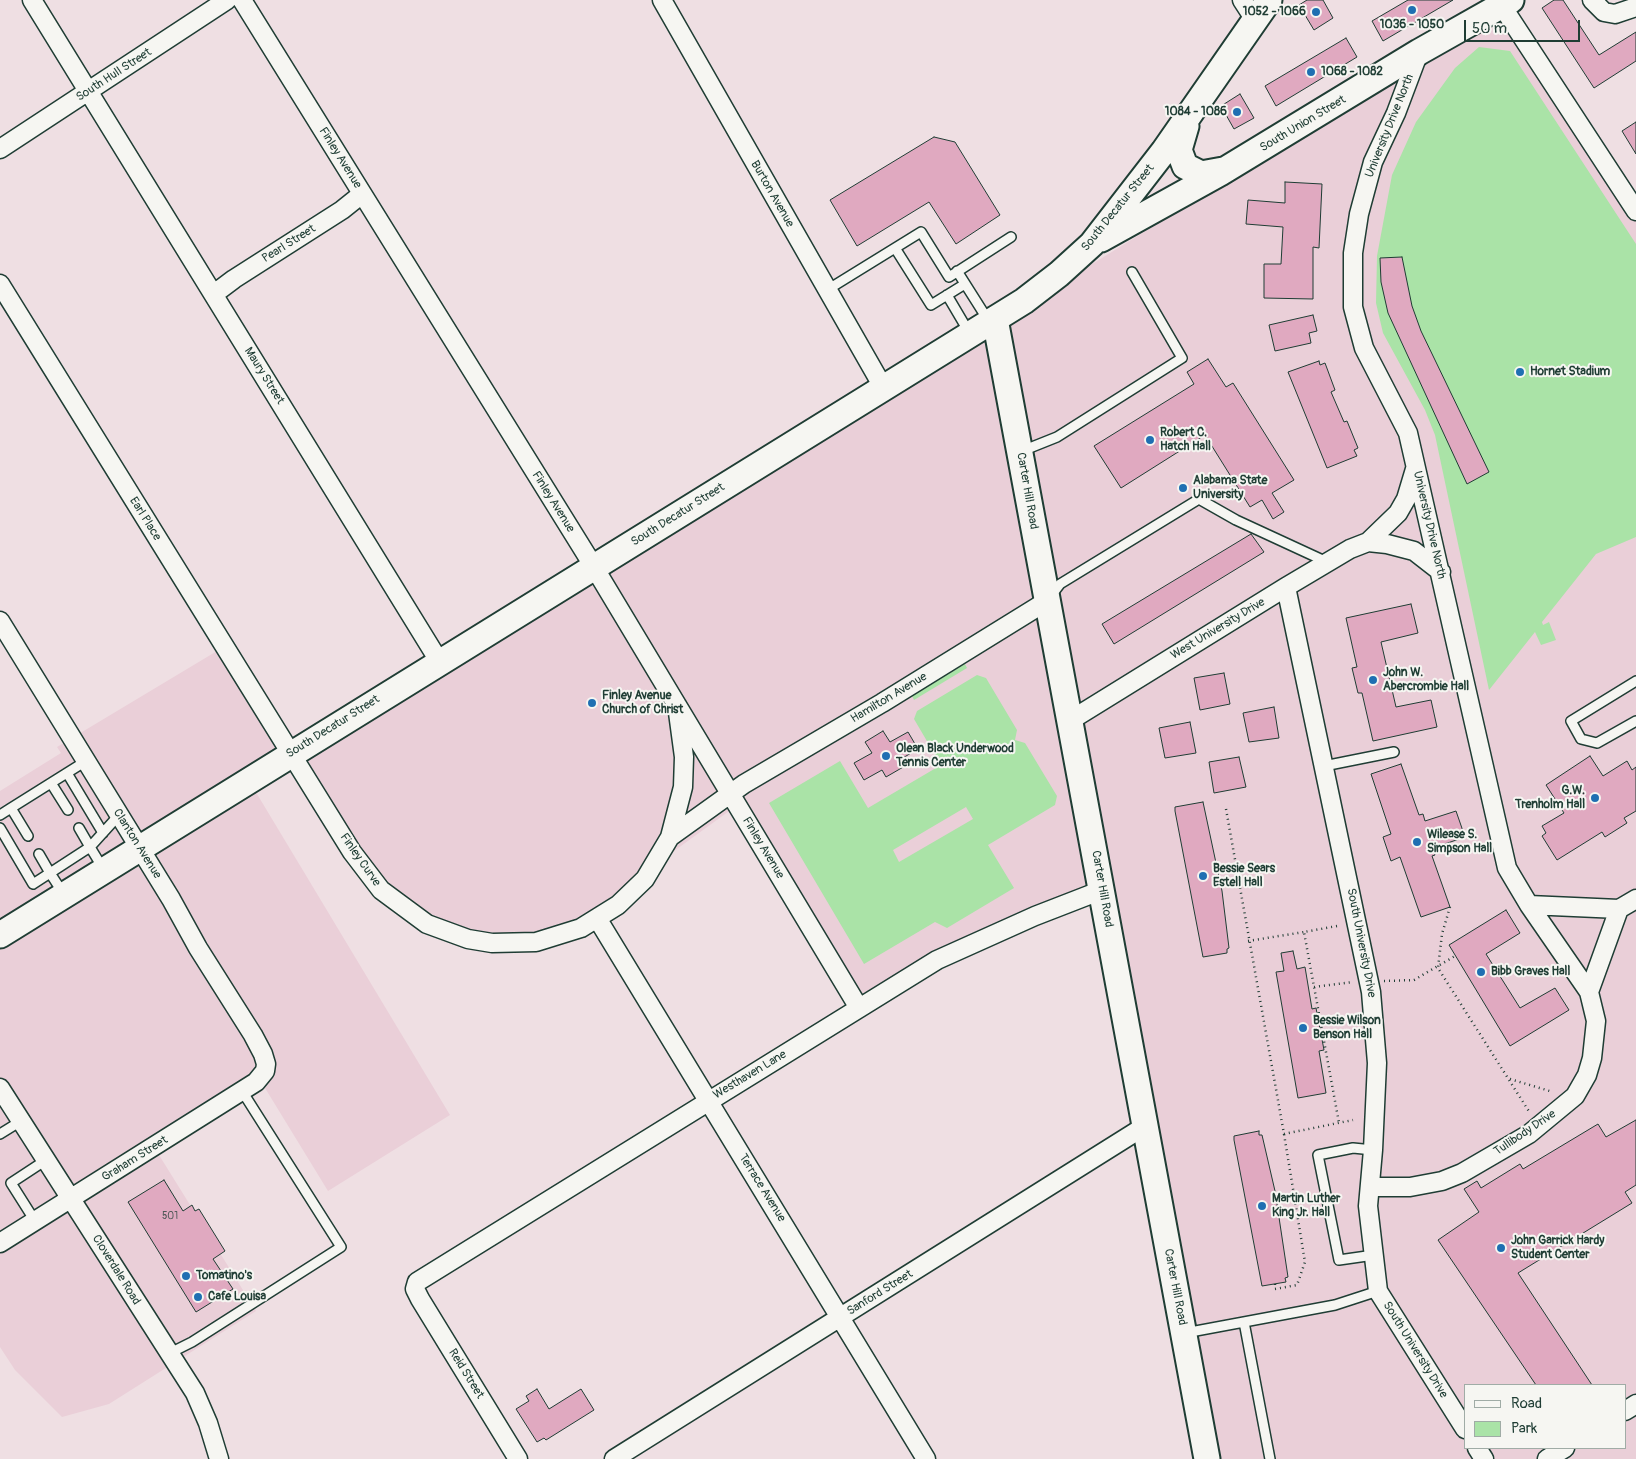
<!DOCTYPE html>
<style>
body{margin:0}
#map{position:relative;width:1636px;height:1459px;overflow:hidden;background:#efdfe3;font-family:Pangolin,sans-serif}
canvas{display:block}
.legend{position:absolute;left:1464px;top:1384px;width:162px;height:65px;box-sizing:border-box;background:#f6f6f2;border:1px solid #a0aca6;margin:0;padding:6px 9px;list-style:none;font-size:15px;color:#1f3d34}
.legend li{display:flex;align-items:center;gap:10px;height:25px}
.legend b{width:25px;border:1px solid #a0aca6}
.scale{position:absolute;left:1464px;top:20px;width:116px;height:22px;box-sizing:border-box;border:2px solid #1f3d34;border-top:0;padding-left:6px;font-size:15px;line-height:18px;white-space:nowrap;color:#1f3d34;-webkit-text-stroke:4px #f6f6f2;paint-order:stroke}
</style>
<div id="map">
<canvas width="1636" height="1459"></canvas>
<ul class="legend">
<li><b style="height:6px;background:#f6f6f2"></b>Road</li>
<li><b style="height:14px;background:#aae3a7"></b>Park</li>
</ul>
<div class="scale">50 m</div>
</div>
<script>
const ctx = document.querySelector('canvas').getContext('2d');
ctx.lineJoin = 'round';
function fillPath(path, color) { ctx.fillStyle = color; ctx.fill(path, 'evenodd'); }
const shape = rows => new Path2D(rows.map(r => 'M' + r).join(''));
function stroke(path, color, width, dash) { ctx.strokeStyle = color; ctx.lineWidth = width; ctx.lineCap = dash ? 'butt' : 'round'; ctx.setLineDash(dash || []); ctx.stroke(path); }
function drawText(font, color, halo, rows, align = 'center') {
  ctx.font = font + ' Pangolin,sans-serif'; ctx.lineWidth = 4; ctx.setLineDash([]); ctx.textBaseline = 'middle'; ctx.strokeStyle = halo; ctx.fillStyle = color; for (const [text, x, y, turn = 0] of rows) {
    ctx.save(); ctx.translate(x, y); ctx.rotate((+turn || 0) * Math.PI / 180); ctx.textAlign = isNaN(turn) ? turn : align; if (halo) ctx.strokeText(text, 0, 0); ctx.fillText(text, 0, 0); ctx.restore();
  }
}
const built = shape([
 [1502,14,1636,222,1636,1459,1215,1459,1106,882,860,1000,743,801,641,875,611,903,569,927,526,938,482,935,438,922,383,886,299,754,251,784,450,1115,328,1191,265,1088,159,1155,256,1311,109,1404,62,1417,15,1370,0,1347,0,791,61,753,57,747,232,642,299,754,1463,35],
 [1465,1385,1625,1385,1625,1448,1465,1448]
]);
const green = shape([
 [1479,47,1510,51,1636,244,1636,537,1596,554,1542,622,1543,625,1549,622,1556,640,1541,645,1535,632,1489,690,1435,435,1425,410,1383,333,1376,303,1377,256,1392,175,1416,122,1455,68],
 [965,664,967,668,914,700,912,696],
 [977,675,986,678,1017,730,1015,740,1025,743,1057,796,1055,805,988,845,1014,888,947,928,935,922,864,964,769,803,840,761,868,808,941,765,914,719,917,711],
 [966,807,973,819,899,862,893,850]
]);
const building = shape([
 [1307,0,1323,0,1333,18,1314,30,1299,5,1307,0],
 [1408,0,1453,0,1383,41,1372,21,1408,0],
 [1554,0,1563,0,1599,55,1636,32,1636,61,1594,88,1542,8,1554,0],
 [1346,38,1357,57,1276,106,1265,86,1346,38],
 [1240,94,1254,118,1234,129,1221,106,1240,94],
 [1636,122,1636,154,1622,131,1636,122],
 [934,137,955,142,1000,215,956,244,929,202,857,246,830,200,934,137],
 [1285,182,1322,184,1319,248,1313,247,1313,299,1264,298,1264,264,1281,264,1283,227,1246,224,1248,200,1285,203,1285,182],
 [1402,257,1412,306,1421,331,1489,472,1467,484,1388,313,1381,282,1380,258,1402,257],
 [1313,315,1317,331,1309,333,1311,343,1275,351,1269,325,1313,315],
 [1208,359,1226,387,1233,383,1294,480,1272,493,1284,512,1273,519,1262,500,1250,507,1205,435,1121,488,1094,446,1194,384,1187,372,1208,359],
 [1319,361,1320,365,1325,363,1335,390,1331,392,1344,422,1347,421,1358,448,1354,450,1357,456,1327,468,1288,372,1319,361],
 [1251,534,1264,552,1114,644,1102,624,1251,534],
 [1411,604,1418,633,1381,642,1396,707,1431,700,1437,727,1373,741,1362,693,1358,693,1352,668,1357,667,1346,618,1411,604],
 [1224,673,1230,704,1200,710,1194,678,1224,673],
 [1274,707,1279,738,1249,742,1243,713,1274,707],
 [1190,722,1196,753,1165,758,1159,728,1190,722],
 [883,731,890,742,908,732,918,749,901,759,905,766,886,777,882,770,864,780,854,763,872,753,865,742,883,731],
 [1590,756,1603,776,1627,761,1632,770,1636,767,1636,811,1624,818,1627,823,1605,837,1602,832,1557,860,1542,836,1546,833,1542,826,1564,813,1546,785,1590,756],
 [1239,757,1246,787,1214,793,1209,762,1239,757],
 [1401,764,1419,815,1423,814,1425,821,1456,811,1465,837,1433,848,1435,855,1432,856,1450,907,1421,917,1400,857,1391,861,1383,837,1391,834,1371,774,1401,764],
 [1203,802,1222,891,1229,948,1227,949,1227,953,1203,957,1175,811,1175,807,1203,802],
 [1506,910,1520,933,1486,954,1520,1008,1555,988,1569,1010,1510,1046,1449,945,1506,910],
 [1293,951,1297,969,1305,967,1312,1009,1316,1008,1324,1050,1319,1051,1326,1093,1298,1098,1276,972,1284,971,1281,953,1293,951],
 [1636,1120,1636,1185,1625,1192,1632,1203,1518,1273,1592,1385,1536,1385,1438,1240,1479,1212,1464,1189,1477,1181,1481,1188,1520,1164,1523,1169,1598,1124,1606,1137,1636,1120],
 [1259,1131,1259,1135,1262,1135,1275,1191,1288,1277,1285,1278,1286,1282,1262,1286,1234,1140,1234,1136,1259,1131],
 [164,1180,183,1211,192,1205,195,1211,199,1209,225,1251,213,1259,233,1289,196,1312,128,1202,164,1180],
 [537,1389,549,1409,581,1389,594,1410,546,1440,544,1438,537,1442,516,1409,529,1401,526,1396,537,1389]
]);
const path = shape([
 [1226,809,1284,1134,1353,1120],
 [1450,907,1442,934,1438,968,1530,1113],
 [1337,926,1304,932,1339,1123],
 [1248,941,1304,932],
 [1384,981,1414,980,1455,956],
 [1314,987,1353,982],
 [1510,1079,1553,1092],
 [1275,1284,1275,1289,1297,1285,1305,1262,1284,1134]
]);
const lane = shape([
 [895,248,931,305,965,284],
 [957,271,988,320],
 [827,290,921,232,949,277,1011,237],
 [947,295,970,334],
 [1022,451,1057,437,1182,358,1132,272],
 [1050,597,1060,584,1199,499,1236,520,1327,562],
 [1636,681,1571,721,1581,739,1597,743,1636,721],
 [1324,766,1394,752],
 [67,773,103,833],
 [51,783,68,810],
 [0,815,11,808],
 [0,828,33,884,50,873,63,893],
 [28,836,11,808,86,761],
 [39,854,50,873,90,847,79,828],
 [104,870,90,847,119,815],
 [0,1134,21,1121],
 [1373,1150,1353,1148,1318,1155,1339,1260,1374,1255],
 [35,1221,11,1183,46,1160],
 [1244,1322,1270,1459],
 [1185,1333,1335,1305,1378,1291],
 [170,1353,192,1342,341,1247,242,1091]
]);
const street = shape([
 [32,0,439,661],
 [242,0,594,567,859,1008],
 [662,0,883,387],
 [1242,0,1255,20],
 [1592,0,1604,12,1615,14,1636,7],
 [1502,6,1636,211],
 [1419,52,1396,113,1373,162,1359,214,1353,253,1353,307,1364,348,1408,433,1507,868,1529,905,1589,992],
 [0,149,227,0],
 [0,284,352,852,381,890,427,924,468,939,492,943,536,942,581,928,618,905,645,879,670,837,683,787,684,757,677,705],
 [214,294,234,279,342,210,362,194],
 [1368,542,1387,544,1414,551,1441,572],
 [1286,587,1371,992,1377,1063,1373,1150,1368,1206,1378,1291,1465,1429],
 [0,621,171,899,198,948,253,1035,263,1054,266,1064,265,1071,256,1082,0,1243],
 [1071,720,1286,587,1350,549,1368,542,1398,513,1406,499,1415,469],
 [670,837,744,784,882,703,1047,601],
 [1529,905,1619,909,1636,899],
 [597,918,926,1459],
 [0,1088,195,1393,208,1423,219,1459],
 [1370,1187,1410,1187,1442,1181,1462,1173,1529,1134,1575,1096,1587,1075,1592,1058,1596,1021,1589,992,1619,909],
 [1625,1411,1636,1404],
 [1477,1448,1484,1459],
 [518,1459,420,1299,415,1289,417,1282,937,960,1035,916,1102,890],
 [614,1459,1145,1126],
 [1547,1459,1565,1448]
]);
const secondary = shape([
 [1186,126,1179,150,1185,166,1201,174,1223,170],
 [1101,239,1220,173,1419,52,1511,0],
 [995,319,1207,1459],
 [0,935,1024,301,1059,274,1092,244,1164,151,1269,0]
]);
const markers = [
 [1412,10,5,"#1f6fb2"],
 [1316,12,5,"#1f6fb2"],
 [1311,72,5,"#1f6fb2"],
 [1237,112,5,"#1f6fb2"],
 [1520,372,5,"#1f6fb2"],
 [1150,440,5,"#1f6fb2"],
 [1183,488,5,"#1f6fb2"],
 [1373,680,5,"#1f6fb2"],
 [592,703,5,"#1f6fb2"],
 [886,756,5,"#1f6fb2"],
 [1595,798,5,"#1f6fb2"],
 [1417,842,5,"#1f6fb2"],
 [1203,876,5,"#1f6fb2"],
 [1481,972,5,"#1f6fb2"],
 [1303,1028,5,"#1f6fb2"],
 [1262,1206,5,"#1f6fb2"],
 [1501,1248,5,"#1f6fb2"],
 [186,1276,5,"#1f6fb2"],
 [198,1297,5,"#1f6fb2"]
];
const numberNames = [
 ["501",170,1216]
];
const poiNames = [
 ["1052 - 1066",1306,12,"right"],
 ["1036 - 1050",1412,25,"center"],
 ["1068 - 1082",1321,72],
 ["1084 - 1086",1227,112,"right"],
 ["Hornet Stadium",1530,372],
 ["Robert C.",1160,433],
 ["Hatch Hall",1160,447],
 ["Alabama State",1193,481],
 ["University",1193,495],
 ["John W.",1383,673],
 ["Abercrombie Hall",1383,687],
 ["Finley Avenue",602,696],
 ["Church of Christ",602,710],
 ["Olean Black Underwood",896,749],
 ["Tennis Center",896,763],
 ["G.W.",1585,791,"right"],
 ["Trenholm Hall",1585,805,"right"],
 ["Wilease S.",1427,835],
 ["Simpson Hall",1427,849],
 ["Bessie Sears",1213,869],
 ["Estell Hall",1213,883],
 ["Bibb Graves Hall",1491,972],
 ["Bessie Wilson",1313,1021],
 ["Benson Hall",1313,1035],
 ["Martin Luther",1272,1199],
 ["King Jr. Hall",1272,1213],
 ["John Garrick Hardy",1511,1241],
 ["Student Center",1511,1255],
 ["Tomatino's",196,1276],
 ["Cafe Louisa",208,1297]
];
const streetNames = [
 ["South Hull Street",114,75,-33],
 ["South Union Street",1303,124,-31],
 ["University Drive North",1390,126,-68],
 ["Finley Avenue",340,158,58],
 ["Burton Avenue",772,194,60],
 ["South Decatur Street",1118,208,-51],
 ["Pearl Street",289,244,-32],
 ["Maury Street",264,376,58],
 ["Carter Hill Road",1027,491,80],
 ["Finley Avenue",553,502,58],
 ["South Decatur Street",678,515,-32],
 ["Earl Place",145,519,58],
 ["University Drive North",1429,525,77],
 ["West University Drive",1218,629,-31],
 ["Hamilton Avenue",889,698,-31],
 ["South Decatur Street",333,727,-32],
 ["Clanton Avenue",137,844,58],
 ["Finley Avenue",763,848,59],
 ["Finley Curve",360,860,55],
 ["Carter Hill Road",1102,889,80],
 ["South University Drive",1361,943,79],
 ["Westhaven Lane",750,1075,-31],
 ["Tullibody Drive",1525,1133,-34],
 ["Graham Street",135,1159,-32],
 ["Terrace Avenue",762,1188,58],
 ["Cloverdale Road",116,1270,58],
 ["Carter Hill Road",1175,1287,79],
 ["Sanford Street",880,1293,-32],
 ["South University Drive",1415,1350,58],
 ["Reid Street",466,1374,58]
];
fillPath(built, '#eacfd8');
fillPath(green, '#aae3a7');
fillPath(building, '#e0a9c0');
stroke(building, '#1f3d34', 1);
stroke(lane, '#1f3d34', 12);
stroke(street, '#1f3d34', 21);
stroke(secondary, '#1f3d34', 29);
stroke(path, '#1f3d34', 2.5, [1, 4]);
stroke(lane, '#f6f6f2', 9);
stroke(street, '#f6f6f2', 18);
stroke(secondary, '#f6f6f2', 25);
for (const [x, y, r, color] of markers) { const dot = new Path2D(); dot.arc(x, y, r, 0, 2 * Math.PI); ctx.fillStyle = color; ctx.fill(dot); stroke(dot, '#f6f6f2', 2); }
drawText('10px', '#4f5857', null, numberNames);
drawText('bold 12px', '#1f3d34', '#f6f6f2', poiNames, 'left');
drawText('12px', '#1f3d34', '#f6f6f2', streetNames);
</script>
